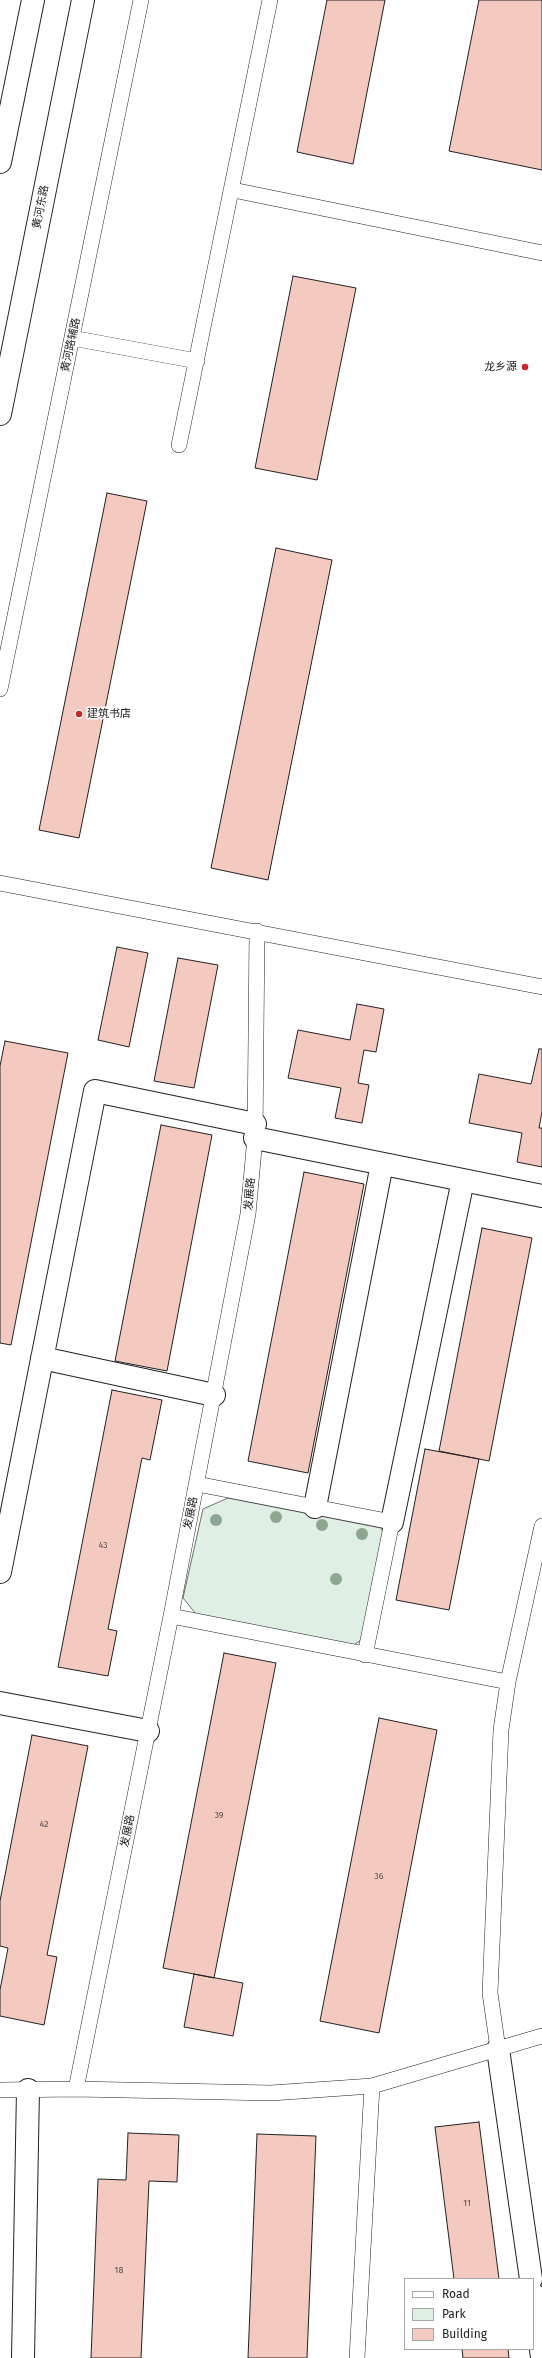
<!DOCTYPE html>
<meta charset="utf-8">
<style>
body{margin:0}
#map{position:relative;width:542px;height:2358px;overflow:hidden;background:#fff;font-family:"Fira Sans",sans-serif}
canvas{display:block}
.legend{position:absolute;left:404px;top:2278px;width:130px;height:72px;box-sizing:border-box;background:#fff;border:1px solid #a7a7a7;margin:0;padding:5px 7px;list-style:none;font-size:12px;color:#222}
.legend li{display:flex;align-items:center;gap:8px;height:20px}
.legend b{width:20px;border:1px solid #a7a7a7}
</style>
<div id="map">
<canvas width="542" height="2358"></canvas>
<ul class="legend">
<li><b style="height:5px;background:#fff"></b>Road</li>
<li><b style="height:11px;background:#e0efe3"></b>Park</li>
<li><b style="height:11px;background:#f3c9c0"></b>Building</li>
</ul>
</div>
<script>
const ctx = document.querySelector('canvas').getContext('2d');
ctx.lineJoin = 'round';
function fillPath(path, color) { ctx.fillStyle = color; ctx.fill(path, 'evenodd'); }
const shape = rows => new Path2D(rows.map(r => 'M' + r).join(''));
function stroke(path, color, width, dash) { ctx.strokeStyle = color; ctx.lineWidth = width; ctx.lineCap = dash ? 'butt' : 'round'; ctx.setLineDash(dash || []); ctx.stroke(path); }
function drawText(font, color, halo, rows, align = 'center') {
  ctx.font = font + ' "Fira Sans","Noto Sans SC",sans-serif'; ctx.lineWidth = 3; ctx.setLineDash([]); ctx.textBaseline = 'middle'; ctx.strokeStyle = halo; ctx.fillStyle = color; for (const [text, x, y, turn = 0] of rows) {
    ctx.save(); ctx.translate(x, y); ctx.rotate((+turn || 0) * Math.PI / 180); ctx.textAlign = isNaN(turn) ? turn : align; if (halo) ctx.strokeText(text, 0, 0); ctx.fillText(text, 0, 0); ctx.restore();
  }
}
const green = shape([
 [228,1498,381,1528,384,1536,361,1640,354,1645,196,1614,183,1598,203,1509,228,1498]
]);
const building = shape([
 [327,0,385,0,353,164,297,152,327,0],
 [479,0,542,0,542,170,449,151,479,0],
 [293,276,356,288,317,480,255,468,293,276],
 [107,493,147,501,79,838,39,830,107,493],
 [276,548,332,560,268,880,211,868,276,548],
 [117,947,148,953,129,1047,98,1040,117,947],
 [178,958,218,965,194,1088,154,1081,178,958],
 [357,1004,384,1009,376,1052,364,1050,358,1083,369,1085,362,1123,335,1118,341,1088,288,1078,298,1030,350,1040,357,1004],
 [5,1041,68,1053,11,1345,0,1343,0,1066,5,1041],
 [539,1049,542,1049,542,1112,539,1128,542,1128,542,1167,517,1162,522,1133,469,1123,479,1074,531,1084,539,1049],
 [161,1125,212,1135,167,1371,115,1361,161,1125],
 [304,1172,364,1184,308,1473,248,1461,304,1172],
 [482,1228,532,1238,489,1461,439,1451,482,1228],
 [112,1390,162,1400,150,1460,142,1458,108,1629,117,1631,108,1676,58,1667,112,1390],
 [425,1449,479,1459,449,1610,396,1600,425,1449],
 [224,1653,276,1663,214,1978,163,1968,224,1653],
 [379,1718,437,1730,379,2033,320,2021,379,1718],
 [32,1735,88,1746,47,1955,57,1957,44,2025,0,2016,0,1990,8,1948,0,1946,0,1901,32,1735],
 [194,1974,243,1983,233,2036,184,2027,194,1974],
 [479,2122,499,2279,454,2279,435,2127,479,2122],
 [128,2133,179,2135,177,2182,149,2181,141,2358,91,2358,98,2179,126,2180,128,2133],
 [257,2134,316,2136,307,2358,248,2358,257,2134],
 [462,2349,508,2349,509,2358,463,2358,462,2349]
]);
const service = shape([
 [233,190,542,253],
 [72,338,197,361],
 [179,445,270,0],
 [0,689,141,0],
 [0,883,542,987],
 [197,1484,392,1522,365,1655],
 [171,1616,508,1682],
 [498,2049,490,1993,501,1730,508,1682,542,1526],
 [76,2089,171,1616,248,1214,255,1138,257,931],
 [0,2090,76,2089,271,2093,372,2086,542,2036],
 [357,2358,372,2086]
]);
const minor = shape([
 [255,1138,542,1196],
 [42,1358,214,1395],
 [315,1507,382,1164],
 [392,1522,463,1180],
 [0,1572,95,1091,255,1124],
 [0,1703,148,1731],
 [498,2049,531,2279],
 [533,2294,542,2357],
 [23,2358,28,2090]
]);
const primary = shape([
 [0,162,33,0],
 [0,414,83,0]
]);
const trees = [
 [276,1517],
 [216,1520],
 [322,1525],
 [362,1534],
 [336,1579]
];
const markers = [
 [525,367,4,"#c62828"],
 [79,714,4,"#c62828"]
];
const numberNames = [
 ["43",103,1545],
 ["39",219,1815],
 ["42",44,1824],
 ["36",379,1876],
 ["11",467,2203],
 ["18",119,2270]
];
const streetNames = [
 ["黄河东路",41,207,-79],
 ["黄河路辅路",71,345,-78],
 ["发展路",250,1194,-85],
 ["发展路",191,1513,-79],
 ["发展路",128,1831,-79]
];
const poiNames = [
 ["龙乡源",517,367],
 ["建筑书店",87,714,"left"]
];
fillPath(green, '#e0efe3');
stroke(green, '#6f6f6f', 1);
fillPath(building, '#f3c9c0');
stroke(building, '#222', 1);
stroke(service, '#222', 16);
stroke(minor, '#222', 24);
stroke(primary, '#222', 24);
stroke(service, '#fff', 15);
stroke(minor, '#fff', 22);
stroke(primary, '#fff', 22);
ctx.fillStyle = '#8da692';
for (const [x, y] of trees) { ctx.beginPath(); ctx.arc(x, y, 6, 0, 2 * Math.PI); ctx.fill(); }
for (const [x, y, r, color] of markers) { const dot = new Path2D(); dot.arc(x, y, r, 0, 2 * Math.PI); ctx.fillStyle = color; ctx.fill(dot); stroke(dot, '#fff', 1.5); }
drawText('9px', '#564c4a', null, numberNames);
drawText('11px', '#222', '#fff', streetNames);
drawText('11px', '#222', '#fff', poiNames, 'right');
</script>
